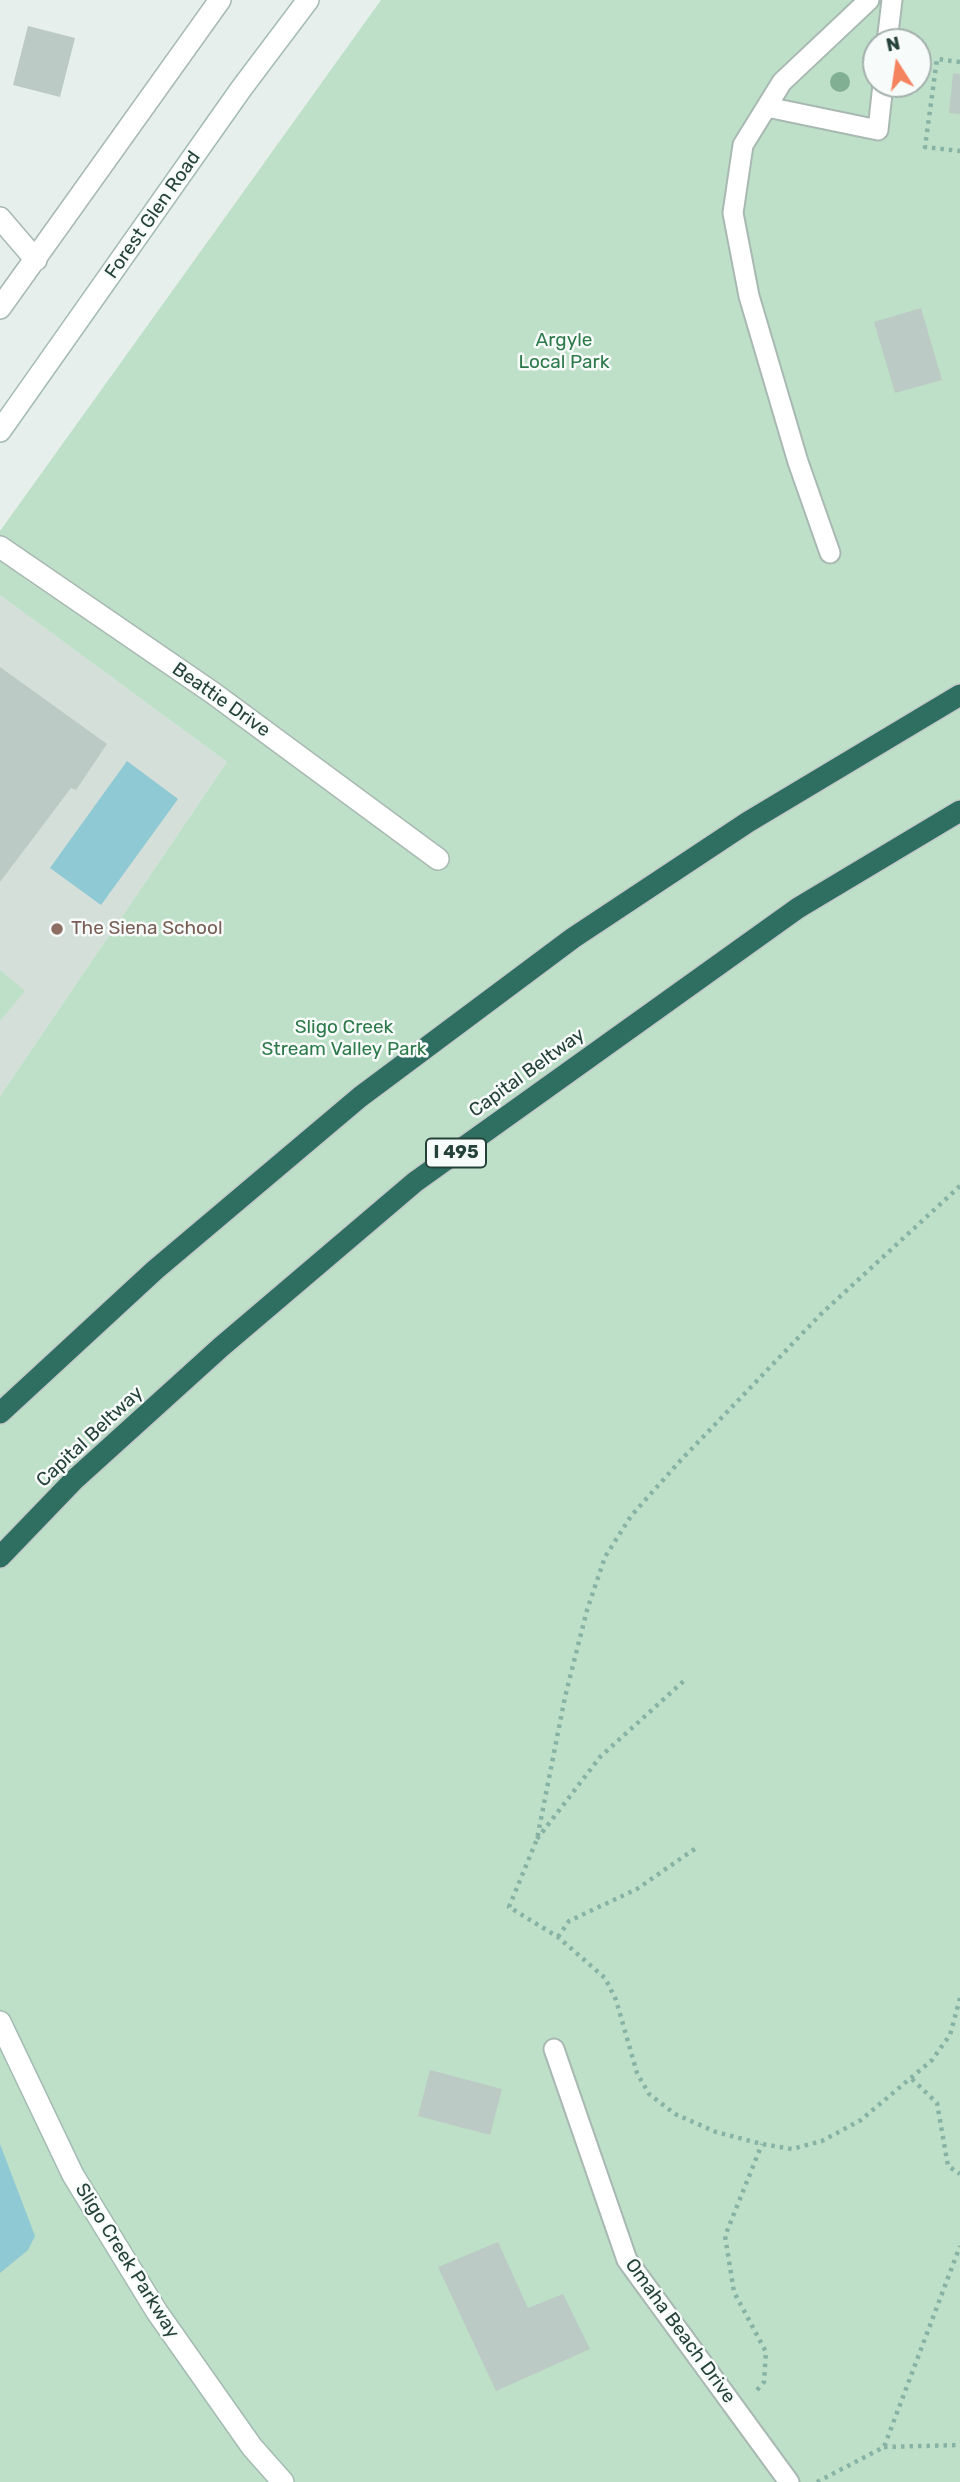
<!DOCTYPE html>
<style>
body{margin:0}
#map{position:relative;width:960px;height:2482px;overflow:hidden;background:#e6efeb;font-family:Rubik,sans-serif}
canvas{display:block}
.north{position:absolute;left:862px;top:28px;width:70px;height:70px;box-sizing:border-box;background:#f7fbf9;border:2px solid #a3b1ad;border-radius:50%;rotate:348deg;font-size:19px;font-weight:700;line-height:28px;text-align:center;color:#24423a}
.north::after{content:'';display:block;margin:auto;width:24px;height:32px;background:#f4845f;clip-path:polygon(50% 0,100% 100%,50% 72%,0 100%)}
</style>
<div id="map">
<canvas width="960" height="2482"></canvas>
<div class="north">N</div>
</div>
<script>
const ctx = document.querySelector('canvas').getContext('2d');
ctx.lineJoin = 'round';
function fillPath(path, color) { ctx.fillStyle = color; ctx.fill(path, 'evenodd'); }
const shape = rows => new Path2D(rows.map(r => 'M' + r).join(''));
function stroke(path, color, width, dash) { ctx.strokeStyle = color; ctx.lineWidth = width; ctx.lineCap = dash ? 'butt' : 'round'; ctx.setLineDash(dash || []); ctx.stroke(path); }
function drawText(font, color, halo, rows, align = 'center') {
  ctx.font = font + ' Rubik,sans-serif'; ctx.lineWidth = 5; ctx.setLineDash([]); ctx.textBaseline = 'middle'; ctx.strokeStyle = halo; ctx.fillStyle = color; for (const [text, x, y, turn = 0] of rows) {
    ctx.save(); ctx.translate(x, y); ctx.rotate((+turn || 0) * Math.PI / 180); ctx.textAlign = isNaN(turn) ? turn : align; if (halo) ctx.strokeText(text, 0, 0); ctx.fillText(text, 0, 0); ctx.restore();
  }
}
const built = shape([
 [0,595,227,762,0,1096]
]);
const green = shape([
 [381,0,960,0,960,2482,0,2482,0,1096,227,762,0,595,0,531],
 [876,42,918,42,918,84,876,84],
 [0,970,25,991,0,1021]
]);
const water = shape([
 [127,761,178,799,101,905,50,868],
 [0,2144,35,2236,28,2250,0,2273]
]);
const building = shape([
 [28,26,75,38,60,97,13,85],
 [953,73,960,74,960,114,949,113],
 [921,308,942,380,895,393,874,322],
 [0,667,107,744,76,790,71,788,0,882],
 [430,2070,502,2089,490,2135,418,2116],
 [498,2242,528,2308,563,2294,590,2349,496,2391,438,2267]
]);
const path = shape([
 [960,62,937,59,925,147,960,151],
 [960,1186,820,1315,680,1461,631,1516,605,1557,587,1610,565,1697,537,1839,509,1907,558,1937,605,1978,616,2000,637,2073,649,2094,675,2114,716,2132,762,2144,792,2149,822,2141,861,2120,932,2060,950,2035,960,1998],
 [537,1839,600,1757,687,1678],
 [558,1937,569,1921,637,1889,696,1848],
 [912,2079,937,2103,948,2166,960,2174],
 [757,2390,764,2382,766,2352,734,2292,725,2236,762,2144],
 [884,2447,960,2445],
 [817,2482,884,2447,960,2246]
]);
const lane = shape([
 [887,42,892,0],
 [767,107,878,130,883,84],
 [830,553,798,462,749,296,733,213,743,145,782,82,869,0],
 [554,2049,627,2260,789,2482]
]);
const street = shape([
 [0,218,36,260],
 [0,308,220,0],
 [0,547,213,693,438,859]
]);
const secondary = shape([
 [0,431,241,89,308,0],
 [0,2022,73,2175,157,2312,252,2447,283,2482]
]);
const highway = shape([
 [0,1413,155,1270,360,1097,573,938,748,822,960,695],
 [0,1557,74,1480,221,1347,415,1182,798,908,960,811]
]);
const trees = [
 [840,82]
];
const markers = [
 [57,929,7,"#8d6e63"]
];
const shields = [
 [456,1153,60]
];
const shieldNames = [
 ["I 495",456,1153]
];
const streetNames = [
 ["Forest Glen Road",153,215,-55],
 ["Beattie Drive",221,700,35],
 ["Capital Beltway",527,1073,-36],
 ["Capital Beltway",90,1437,-43],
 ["Sligo Creek Parkway",127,2261,58],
 ["Omaha Beach Drive",680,2331,54]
];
const parkNames = [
 ["Argyle",564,341],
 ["Local Park",564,363],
 ["Sligo Creek",344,1028],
 ["Stream Valley Park",344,1050]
];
const educationNames = [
 ["The Siena School",71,929]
];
fillPath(built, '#d4dfda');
fillPath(green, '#bfe0c8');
fillPath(water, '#8ec9d4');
fillPath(building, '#bbcac4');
stroke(lane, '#a8b8b2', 23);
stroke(street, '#a8b8b2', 24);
stroke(secondary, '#a4bbb3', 24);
stroke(highway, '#c2cac8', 24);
stroke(path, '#86b3a5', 4.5, [3.5, 5]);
stroke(lane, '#fff', 19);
stroke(street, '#fff', 21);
stroke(secondary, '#fff', 21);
stroke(highway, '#2f6f62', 21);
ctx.fillStyle = '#80af93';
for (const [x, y] of trees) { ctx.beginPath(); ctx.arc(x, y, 10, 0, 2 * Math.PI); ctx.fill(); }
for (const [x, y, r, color] of markers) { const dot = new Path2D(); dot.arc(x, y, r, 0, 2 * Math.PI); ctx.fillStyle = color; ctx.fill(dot); stroke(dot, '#f7fbf9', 2.5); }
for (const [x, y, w] of shields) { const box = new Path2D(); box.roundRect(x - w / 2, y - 14.5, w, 29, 5); ctx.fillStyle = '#f7fbf9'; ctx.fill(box); stroke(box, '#24423a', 2); }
drawText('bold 18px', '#24423a', null, shieldNames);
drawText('19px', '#24423a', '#f7fbf9', streetNames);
drawText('19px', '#2d7a4b', '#f7fbf9', parkNames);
drawText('19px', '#785e54', '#f7fbf9', educationNames, 'left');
</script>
